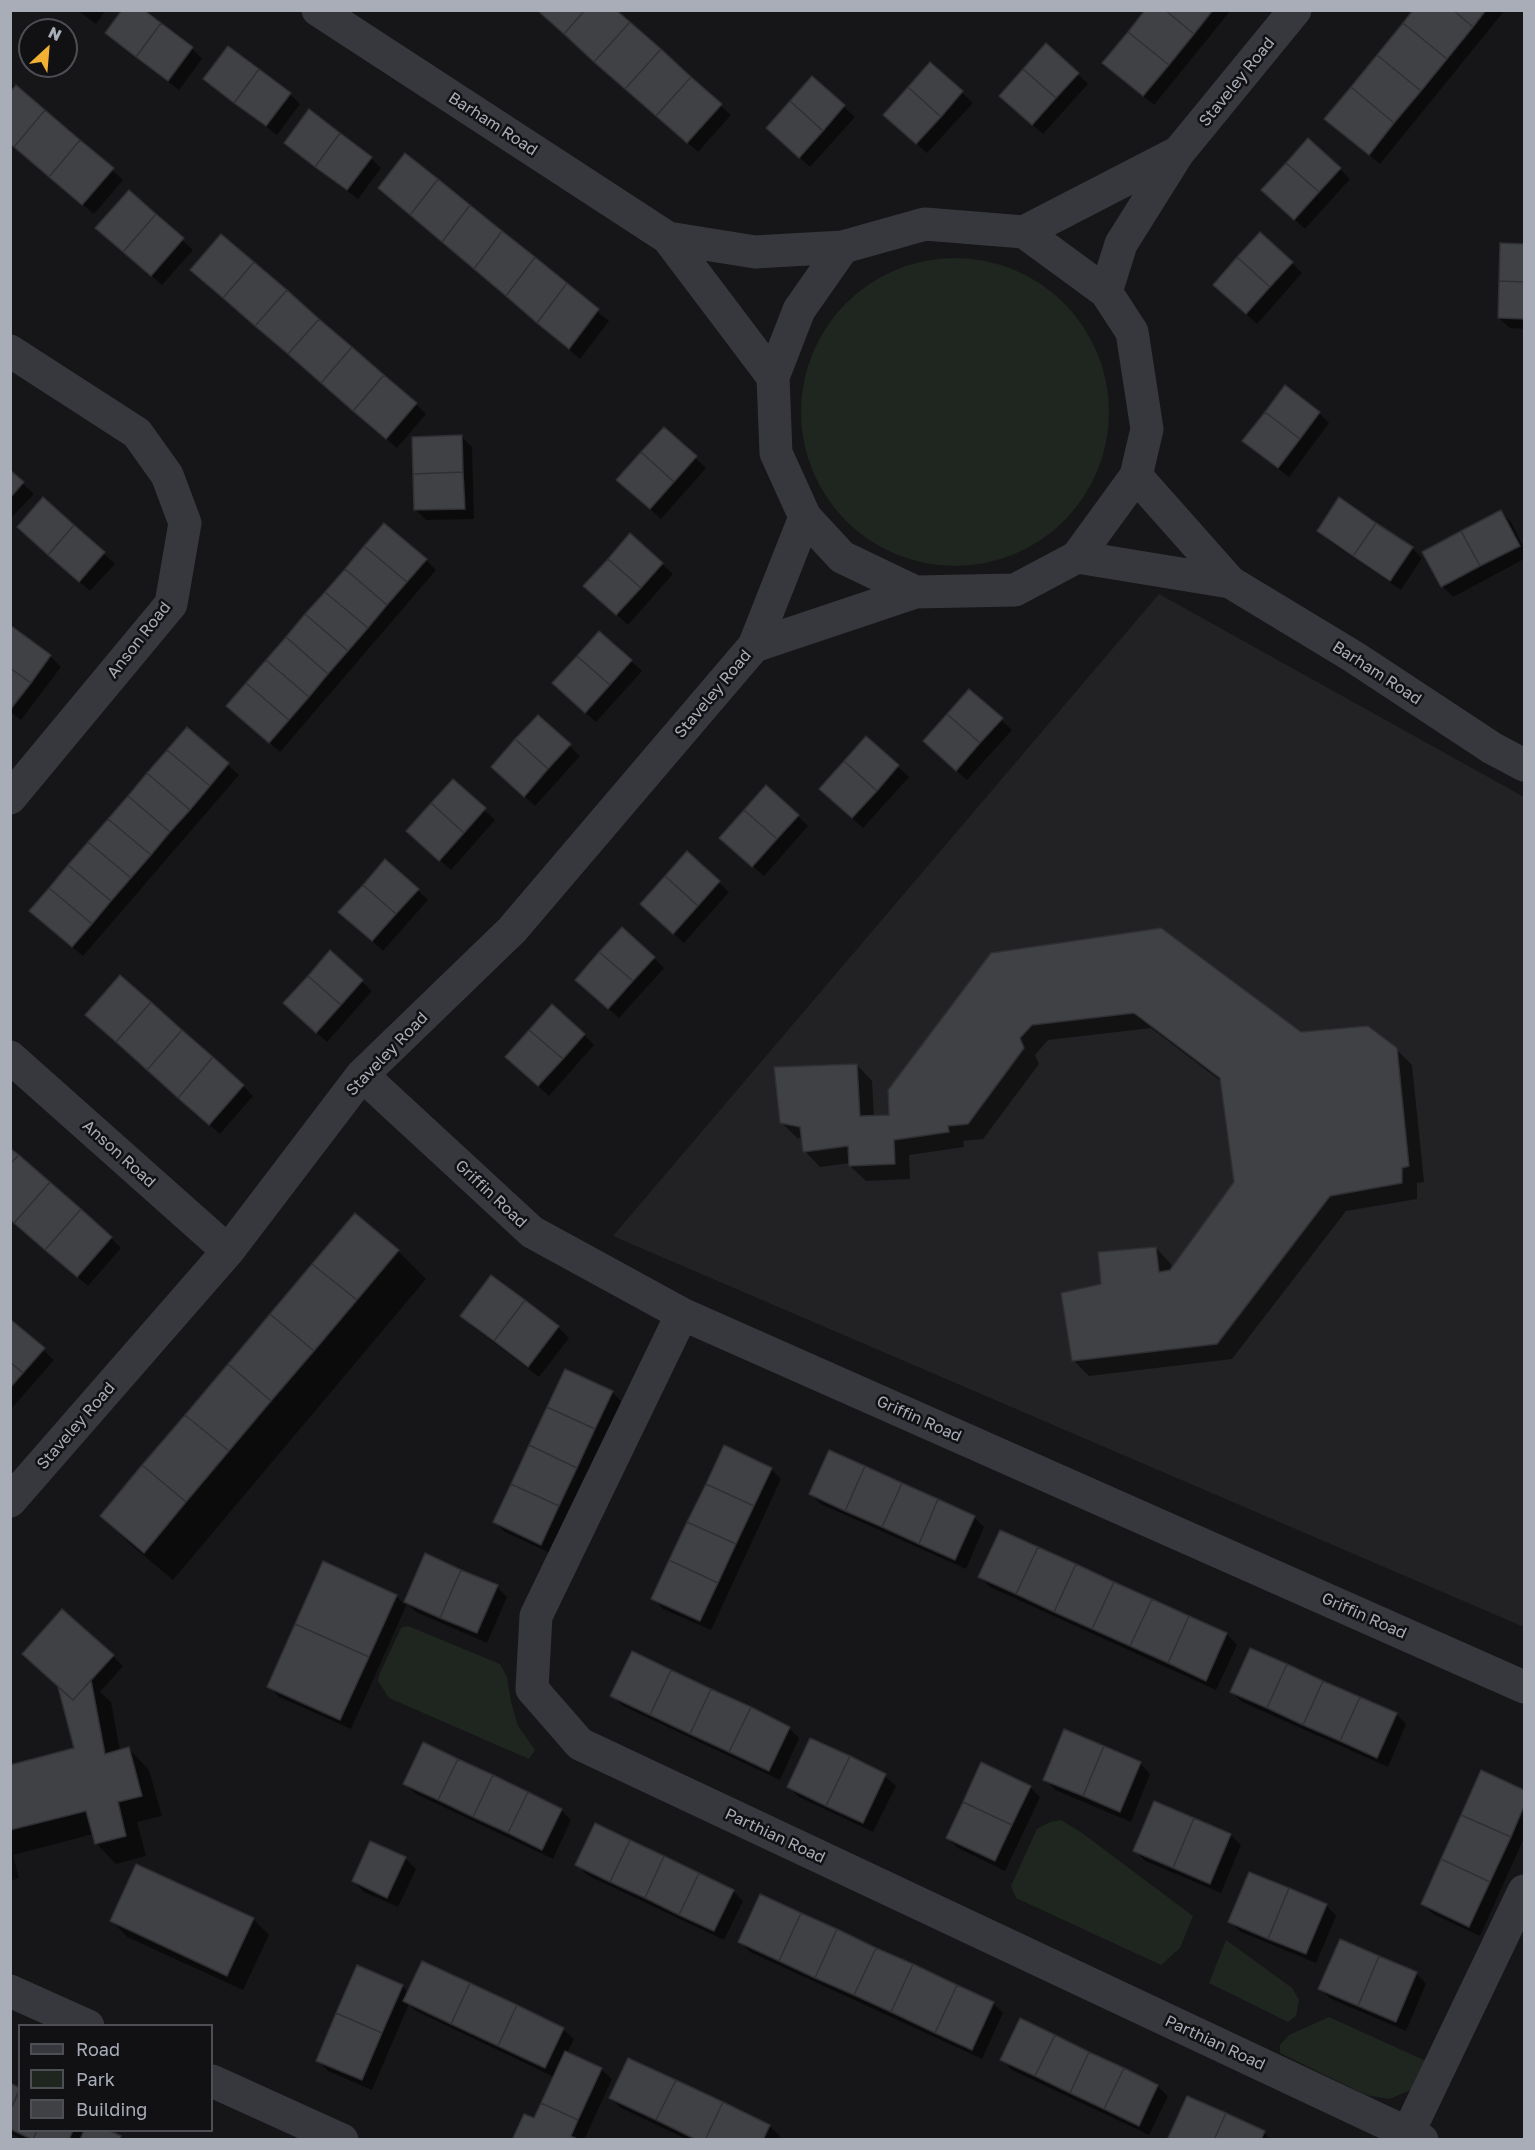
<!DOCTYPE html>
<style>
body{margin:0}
#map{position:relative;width:1535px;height:2150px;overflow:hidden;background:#161618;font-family:"Golos Text",sans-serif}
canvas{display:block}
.frame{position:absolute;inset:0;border:12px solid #a8adb8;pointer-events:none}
.legend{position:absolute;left:18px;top:2024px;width:195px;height:108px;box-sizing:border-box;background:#111113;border:2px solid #4d4f55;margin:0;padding:8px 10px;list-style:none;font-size:18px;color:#a8adb8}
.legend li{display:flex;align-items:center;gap:12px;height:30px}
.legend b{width:30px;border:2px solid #4d4f55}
.north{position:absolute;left:18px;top:18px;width:60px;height:60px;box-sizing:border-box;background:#111113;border:2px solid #4d4f55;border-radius:50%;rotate:26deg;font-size:16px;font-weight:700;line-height:24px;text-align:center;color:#a8adb8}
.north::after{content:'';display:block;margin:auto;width:21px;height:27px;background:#f2b134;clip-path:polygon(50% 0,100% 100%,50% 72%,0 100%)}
</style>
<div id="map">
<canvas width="1535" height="2150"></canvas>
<div class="frame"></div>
<ul class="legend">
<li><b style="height:8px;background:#37383d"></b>Road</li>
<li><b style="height:16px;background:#1e261f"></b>Park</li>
<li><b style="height:16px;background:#404145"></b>Building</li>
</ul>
<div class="north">N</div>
</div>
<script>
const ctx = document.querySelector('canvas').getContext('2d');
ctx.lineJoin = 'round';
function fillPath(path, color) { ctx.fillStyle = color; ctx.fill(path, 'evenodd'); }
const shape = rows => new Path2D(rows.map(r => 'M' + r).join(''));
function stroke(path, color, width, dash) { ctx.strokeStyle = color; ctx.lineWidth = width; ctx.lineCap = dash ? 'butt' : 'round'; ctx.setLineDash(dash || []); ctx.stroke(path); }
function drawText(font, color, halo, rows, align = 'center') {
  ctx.font = font + ' "Golos Text",sans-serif'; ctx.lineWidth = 5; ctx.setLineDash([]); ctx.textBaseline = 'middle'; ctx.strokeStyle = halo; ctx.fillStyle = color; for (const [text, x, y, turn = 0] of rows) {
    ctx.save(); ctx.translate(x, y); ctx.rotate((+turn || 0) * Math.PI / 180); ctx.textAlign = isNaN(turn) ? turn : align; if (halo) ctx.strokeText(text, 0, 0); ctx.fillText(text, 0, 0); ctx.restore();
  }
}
const built = shape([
 [1159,594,1524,797,1524,1627,613,1236]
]);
const green = shape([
 '801 412a154 154 0 1 1 308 0a154 154 0 1 1-308 0Z',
 [408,1626,500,1664,507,1677,511,1702,518,1726,535,1750,529,1759,389,1698,378,1681,380,1673,401,1628],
 [1061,1820,1082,1833,1193,1916,1180,1948,1161,1965,1016,1898,1011,1886,1037,1829,1050,1822],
 [1226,1940,1292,1988,1299,2000,1296,2016,1288,2022,1209,1983],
 [1329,2017,1437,2066,1411,2090,1389,2099,1366,2095,1280,2053,1280,2045,1289,2035]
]);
const shadow = shape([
 [77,10,106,10,96,24],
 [141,10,192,48,202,59,179,90,117,43,107,33],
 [537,10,614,10,731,115,698,152],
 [1147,10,1231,10,1154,105,1105,63],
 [1415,10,1505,10,1380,164,1326,119],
 [930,64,973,103,927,153,895,125],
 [1078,74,1088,84,1043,134,1011,106],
 [812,78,855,117,810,167,778,138],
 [204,79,290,94,300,104,277,135,215,89],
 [10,83,123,180,94,214,10,144],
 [286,143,371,158,381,168,358,199,296,153],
 [405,155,609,321,580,359,391,198],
 [1340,169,1350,179,1305,229,1273,200],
 [129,192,193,250,162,285,108,238],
 [1501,245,1524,246,1524,329,1510,328,1499,318],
 [1292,263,1302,273,1257,324,1225,295],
 [203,280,416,404,426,414,397,448],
 [1319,413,1329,423,1289,477,1255,451,1244,441],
 [664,429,706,468,661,519,629,490],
 [462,437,472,447,474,519,426,520,416,510],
 [10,472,34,494,10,519],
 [43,499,115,564,90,591,29,537],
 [1500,511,1511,522,1524,548,1524,559,1453,597,1442,586,1424,552],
 [1318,531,1412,548,1422,558,1401,590,1329,541],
 [630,535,673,574,628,625,596,596],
 [426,560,436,570,280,752,239,717],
 [10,627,50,656,61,667,21,720,10,712],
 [599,633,642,671,596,722,564,694],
 [970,691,1012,730,967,780,935,752],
 [538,717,580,756,535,806,503,777],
 [187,729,239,775,83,956,41,921],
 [866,738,909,777,863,828,831,799],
 [453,781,495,820,451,870,418,841],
 [798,816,808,826,764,876,732,848],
 [687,854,729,892,684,943,652,914],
 [418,890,428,900,383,951,351,922],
 [330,952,372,991,327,1042,296,1014],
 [991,954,1301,1033,1396,1049,1412,1065,1424,1182,1417,1183,1417,1199,1346,1211,1232,1359,1089,1376,1073,1360,1103,1286,1156,1248,1171,1264,1172,1270,1235,1182,1222,1082,1151,1028,1048,1040,1035,1055,1039,1064,983,1139,963,1141,964,1147,909,1155,910,1179,866,1181,850,1166,850,1163,820,1167,805,1151,803,1139,797,1138,781,1122,857,1065,872,1081,874,1117,890,1116],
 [654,958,664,968,619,1018,587,990],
 [87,1015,243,1086,253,1096,220,1134],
 [584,1035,594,1045,549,1096,517,1067],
 [10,1219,111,1238,121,1248,88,1286],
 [398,1251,426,1279,173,1580,130,1544,102,1516],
 [491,1277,558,1327,569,1338,539,1377,472,1326,462,1315],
 [10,1321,54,1360,12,1408,10,1406],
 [612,1392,623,1403,552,1554,505,1532,495,1522],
 [771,1469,781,1479,711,1630,663,1609,653,1598],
 [810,1494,974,1517,984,1527,966,1569,821,1504],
 [1000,1532,1227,1634,1237,1645,1216,1690,990,1587,980,1577],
 [425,1555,497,1587,507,1597,487,1643,416,1612,407,1604,351,1729,279,1697,269,1686,396,1596,404,1604],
 [113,1656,123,1666,100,1692,111,1702,120,1751,129,1749,149,1770,162,1816,137,1822,146,1856,116,1864,96,1843,93,1834,13,1855,19,1878,10,1881,10,1766,76,1749,60,1688],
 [1232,1692,1396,1714,1406,1724,1388,1767,1242,1702],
 [612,1696,789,1728,799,1738,780,1780,623,1706],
 [811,1740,885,1776,896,1786,873,1832,799,1797,789,1787],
 [1140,1763,1150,1774,1131,1822,1055,1790,1045,1779],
 [1482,1772,1524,1792,1524,1838,1480,1936,1433,1914,1422,1904],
 [405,1784,561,1810,571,1820,553,1859,416,1794],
 [1030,1787,1040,1797,1005,1871,958,1848,947,1838],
 [1231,1835,1241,1845,1221,1893,1145,1861,1135,1851],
 [405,1858,416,1869,398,1907,364,1892,353,1881],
 [577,1864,733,1891,743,1901,724,1940,587,1875],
 [1326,1905,1336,1916,1316,1963,1241,1932,1230,1922],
 [253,1919,269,1935,243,1990,127,1937,112,1921],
 [740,1942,993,2003,1003,2013,982,2059,750,1952],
 [1416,1973,1426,1984,1406,2031,1331,1999,1320,1989],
 [402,1986,409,1993,563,2029,574,2039,567,2053,601,2069,612,2079,584,2140,513,2140,535,2120,554,2077,416,2011,409,2004,372,2090,328,2071,318,2061],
 [1002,2060,1157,2086,1168,2096,1149,2135,1012,2070],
 [10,2085,20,2089,20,2130,105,2130,125,2140,24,2140,10,2133],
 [611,2098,769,2126,780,2136,778,2140,688,2140,621,2108],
 [1264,2132,1271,2140,1169,2140]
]);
const building = shape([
 [122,10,144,10,161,23,136,57,105,33,122,10],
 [537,10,585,10,564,34,537,10],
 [585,10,616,10,630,22,594,62,564,34,585,10],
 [1145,10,1165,10,1194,34,1169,65,1128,32,1145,10],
 [1165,10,1213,10,1194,34,1165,10],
 [1413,10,1453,10,1473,27,1447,59,1403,23,1413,10],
 [1453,10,1486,10,1473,27,1453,10],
 [630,22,661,49,625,89,594,62,630,22],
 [161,23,193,47,168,81,136,57,161,23],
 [1403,23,1447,59,1421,91,1377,55,1403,23],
 [1128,32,1169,65,1143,96,1102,63,1128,32],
 [1046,43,1079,73,1056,98,1023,69,1046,43],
 [228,46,259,69,234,103,203,79,228,46],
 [661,49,691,77,656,116,625,89,661,49],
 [1377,55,1421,91,1394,123,1351,87,1377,55],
 [930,62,963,91,941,117,908,87,930,62],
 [259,69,291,93,266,126,234,103,259,69],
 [1023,69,1056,98,1032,125,999,96,1023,69],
 [812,76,845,105,823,131,790,101,812,76],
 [691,77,722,104,687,143,656,116,691,77],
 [16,85,45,110,14,147,10,144,10,92,16,85],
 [908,87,941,117,916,144,883,115,908,87],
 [1351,87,1394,123,1369,155,1324,119,1351,87],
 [790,101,823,131,799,158,766,128,790,101],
 [309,109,340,133,315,167,284,143,309,109],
 [45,110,80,140,49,177,14,147,45,110],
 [340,133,372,157,347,190,315,167,340,133],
 [1308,138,1341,168,1319,192,1286,163,1308,138],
 [80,140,114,168,82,205,49,177,80,140],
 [405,153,438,179,410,215,378,188,405,153],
 [1286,163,1319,192,1294,220,1261,190,1286,163],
 [438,179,470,205,442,242,410,215,438,179],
 [129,190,156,214,123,252,95,228,129,190],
 [470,205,502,231,474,269,442,242,470,205],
 [156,214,184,238,151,276,123,252,156,214],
 [502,231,535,257,506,296,474,269,502,231],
 [1260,232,1293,262,1270,287,1237,257,1260,232],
 [221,234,254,262,223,298,190,270,221,234],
 [1500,243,1524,244,1524,282,1499,281,1500,243],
 [535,257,567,283,537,323,506,296,535,257],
 [1237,257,1270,287,1246,314,1213,285,1237,257],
 [254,262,287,290,255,326,223,298,254,262],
 [1499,281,1524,282,1524,319,1498,318,1499,281],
 [567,283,599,309,569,349,537,323,567,283],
 [287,290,319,319,288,354,255,326,287,290],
 [319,319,352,347,321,383,288,354,319,319],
 [352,347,384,375,353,411,321,383,352,347],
 [384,375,417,403,386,439,353,411,384,375],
 [1285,385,1320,412,1300,439,1265,412,1285,385],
 [1265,412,1300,439,1278,468,1242,441,1265,412],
 [664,427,697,456,674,482,641,452,664,427],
 [462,435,463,472,413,474,412,437,462,435],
 [641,452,674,482,650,509,616,480,641,452],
 [10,470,24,482,10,498,10,470],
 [463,472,465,509,414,510,413,474,463,472],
 [43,497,74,525,48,555,17,527,43,497],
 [1339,497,1376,523,1353,556,1317,531,1339,497],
 [1501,510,1520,546,1480,566,1461,531,1501,510],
 [384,523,427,559,407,582,364,546,384,523],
 [1376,523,1413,547,1390,581,1353,556,1376,523],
 [74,525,105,552,79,582,48,555,74,525],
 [1461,531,1480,566,1441,587,1422,552,1461,531],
 [630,533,663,563,641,588,608,559,630,533],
 [364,546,407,582,387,605,345,569,364,546],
 [608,559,641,588,616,615,583,586,608,559],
 [345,569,387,605,368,628,325,592,345,569],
 [325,592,368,628,348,651,305,614,325,592],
 [305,614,348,651,328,674,286,637,305,614],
 [10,625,51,655,31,683,10,668,10,625],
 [599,631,632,660,610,685,577,656,599,631],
 [286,637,328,674,309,697,266,660,286,637],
 [577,656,610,685,585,713,552,683,577,656],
 [266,660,309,697,289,720,246,683,266,660],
 [10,668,31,683,10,710,10,668],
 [246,683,289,720,269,743,226,706,246,683],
 [969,689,1003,718,980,743,947,714,969,689],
 [947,714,980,743,956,771,923,741,947,714],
 [538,715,571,744,548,769,515,739,538,715],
 [187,727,229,763,210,786,167,750,187,727],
 [866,736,899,765,877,791,844,761,866,736],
 [515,739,548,769,524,797,491,767,515,739],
 [167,750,210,786,190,810,147,773,167,750],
 [844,761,877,791,852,818,819,789,844,761],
 [147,773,190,810,170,832,128,796,147,773],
 [453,779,486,808,464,833,431,803,453,779],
 [766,785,799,815,777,839,744,810,766,785],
 [128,796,170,832,151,855,108,819,128,796],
 [431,803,464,833,439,861,406,831,431,803],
 [744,810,777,839,752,867,719,838,744,810],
 [108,819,151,855,131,878,88,842,108,819],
 [88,842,131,878,111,901,68,865,88,842],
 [687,851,720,881,698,906,665,876,687,851],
 [385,859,419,889,396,914,363,885,385,859],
 [68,865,111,901,92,924,49,888,68,865],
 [665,876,698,906,673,934,640,904,665,876],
 [363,885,396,914,372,941,338,912,363,885],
 [49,888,92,924,72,947,29,911,49,888],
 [622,927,655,957,633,981,599,952,622,927],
 [1161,928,1301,1032,1368,1026,1397,1048,1409,1166,1402,1168,1402,1183,1330,1196,1217,1344,1072,1361,1061,1293,1101,1284,1098,1252,1156,1247,1159,1272,1170,1270,1234,1182,1220,1078,1134,1013,1032,1025,1020,1038,1024,1048,968,1124,948,1126,949,1132,894,1140,895,1164,849,1166,848,1146,803,1152,800,1127,780,1123,774,1067,857,1064,860,1116,889,1115,888,1090,991,953,1161,928],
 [330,950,363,980,341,1005,308,976,330,950],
 [599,952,633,981,608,1009,575,980,599,952],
 [120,975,151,1002,116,1042,85,1015,120,975],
 [308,976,341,1005,316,1033,283,1003,308,976],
 [151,1002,182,1030,147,1070,116,1042,151,1002],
 [552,1004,585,1034,563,1059,529,1030,552,1004],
 [182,1030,213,1057,178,1098,147,1070,182,1030],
 [529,1030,563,1059,538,1086,505,1057,529,1030],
 [213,1057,244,1085,209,1125,178,1098,213,1057],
 [10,1148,19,1155,10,1164,10,1148],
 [19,1155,50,1182,14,1223,10,1219,10,1164,19,1155],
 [50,1182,81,1209,45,1250,14,1223,50,1182],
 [81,1209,112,1237,77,1277,45,1250,81,1209],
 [355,1213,399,1250,357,1300,312,1264,355,1213],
 [312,1264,357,1300,314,1351,270,1314,312,1264],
 [491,1275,525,1300,494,1341,460,1316,491,1275],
 [525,1300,559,1326,528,1367,494,1341,525,1300],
 [270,1314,314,1351,271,1401,228,1364,270,1314],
 [10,1319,45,1348,23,1373,10,1362,10,1319],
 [10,1362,23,1373,10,1388,10,1362],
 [228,1364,271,1401,229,1451,185,1415,228,1364],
 [565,1369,613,1391,595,1429,547,1407,565,1369],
 [547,1407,595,1429,577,1468,529,1445,547,1407],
 [185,1415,229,1451,186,1502,142,1465,185,1415],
 [529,1445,577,1468,559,1506,511,1484,529,1445],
 [724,1445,772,1468,754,1506,706,1484,724,1445],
 [829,1450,865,1466,845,1511,809,1494,829,1450],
 [142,1465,186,1502,144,1553,100,1516,142,1465],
 [865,1466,902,1483,882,1527,845,1511,865,1466],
 [902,1483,938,1499,919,1544,882,1527,902,1483],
 [511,1484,559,1506,541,1545,493,1522,511,1484],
 [706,1484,754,1506,736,1544,687,1522,706,1484],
 [938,1499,975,1516,955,1560,919,1544,938,1499],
 [687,1522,736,1544,718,1583,669,1560,687,1522],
 [1000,1530,1038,1547,1016,1594,978,1577,1000,1530],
 [1038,1547,1076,1564,1054,1612,1016,1594,1038,1547],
 [425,1553,461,1570,440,1618,404,1602,425,1553],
 [669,1560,718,1583,700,1621,651,1599,669,1560],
 [323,1561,397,1595,369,1657,295,1624,323,1561],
 [1076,1564,1114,1582,1092,1629,1054,1612,1076,1564],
 [461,1570,498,1585,477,1633,440,1618,461,1570],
 [1114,1582,1152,1599,1130,1646,1092,1629,1114,1582],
 [1152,1599,1189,1616,1168,1663,1130,1646,1152,1599],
 [62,1609,114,1655,73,1700,22,1654,62,1609],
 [1189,1616,1227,1633,1206,1681,1168,1663,1189,1616],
 [295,1624,369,1657,340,1720,267,1687,295,1624],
 [1250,1648,1287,1664,1267,1708,1230,1692,1250,1648],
 [632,1651,671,1670,650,1715,610,1696,632,1651],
 [1287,1664,1323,1681,1303,1725,1267,1708,1287,1664],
 [671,1670,711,1689,690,1734,650,1715,671,1670],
 [91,1680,105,1754,129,1747,142,1796,118,1802,126,1836,95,1844,86,1811,10,1830,10,1765,74,1748,58,1687,73,1700,91,1680],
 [1323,1681,1360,1697,1340,1741,1303,1725,1323,1681],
 [711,1689,751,1707,729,1752,690,1734,711,1689],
 [1360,1697,1397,1713,1377,1758,1340,1741,1360,1697],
 [751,1707,790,1727,769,1771,729,1752,751,1707],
 [1064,1729,1104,1746,1083,1796,1043,1780,1064,1729],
 [810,1738,850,1756,826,1806,787,1787,810,1738],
 [423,1742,458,1759,438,1800,403,1784,423,1742],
 [1104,1746,1141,1762,1120,1812,1083,1796,1104,1746],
 [850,1756,886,1774,863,1823,826,1806,850,1756],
 [458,1759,493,1775,473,1817,438,1800,458,1759],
 [981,1762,1031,1786,1012,1825,963,1802,981,1762],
 [1481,1770,1524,1790,1524,1806,1511,1837,1461,1815,1481,1770],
 [493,1775,528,1792,508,1833,473,1817,493,1775],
 [528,1792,562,1809,542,1850,508,1833,528,1792],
 [1154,1801,1194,1818,1173,1868,1133,1851,1154,1801],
 [963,1802,1012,1825,995,1861,946,1838,963,1802],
 [1461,1815,1511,1837,1490,1882,1441,1859,1461,1815],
 [1194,1818,1231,1834,1210,1884,1173,1868,1194,1818],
 [595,1823,630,1840,610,1882,575,1865,595,1823],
 [630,1840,664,1856,645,1898,610,1882,630,1840],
 [370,1841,406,1857,387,1898,352,1881,370,1841],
 [664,1856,699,1873,679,1915,645,1898,664,1856],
 [1441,1859,1490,1882,1469,1927,1421,1904,1441,1859],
 [136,1864,254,1918,227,1976,110,1921,136,1864],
 [1249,1872,1289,1888,1268,1939,1228,1922,1249,1872],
 [699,1873,734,1890,714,1931,679,1915,699,1873],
 [1289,1888,1327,1904,1306,1954,1268,1939,1289,1888],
 [760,1894,801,1913,779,1961,738,1942,760,1894],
 [801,1913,837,1929,815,1978,779,1961,801,1913],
 [837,1929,876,1948,854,1995,815,1978,837,1929],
 [1340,1939,1379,1956,1358,2006,1318,1989,1340,1939],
 [876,1948,913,1964,891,2012,854,1995,876,1948],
 [1379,1956,1417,1972,1396,2022,1358,2006,1379,1956],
 [422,1961,470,1983,451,2024,403,2001,422,1961],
 [913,1964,957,1985,935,2033,891,2012,913,1964],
 [357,1965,403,1985,382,2033,336,2013,357,1965],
 [470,1983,517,2005,498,2046,451,2024,470,1983],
 [957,1985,994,2002,972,2050,935,2033,957,1985],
 [517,2005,564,2028,545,2068,498,2046,517,2005],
 [336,2013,382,2033,362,2080,316,2061,336,2013],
 [1020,2018,1055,2035,1035,2076,1000,2060,1020,2018],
 [1055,2035,1089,2052,1070,2093,1035,2076,1055,2035],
 [565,2051,602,2068,578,2120,541,2103,565,2051],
 [1089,2052,1124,2068,1104,2109,1070,2093,1089,2052],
 [628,2058,676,2080,656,2120,609,2098,628,2058],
 [1124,2068,1158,2085,1139,2126,1104,2109,1124,2068],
 [676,2080,723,2102,705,2140,697,2140,656,2120,676,2080],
 [10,2083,20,2088,10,2110,10,2083],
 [20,2091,20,2130,37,2130,33,2140,10,2129,10,2110,20,2091],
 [1187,2096,1226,2113,1214,2140,1167,2140,1187,2096],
 [723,2102,770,2125,763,2140,705,2140,723,2102],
 [541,2103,578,2120,571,2136,579,2140,512,2140,524,2114,534,2118,541,2103],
 [1226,2113,1265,2131,1261,2140,1214,2140,1226,2113],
 [37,2130,73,2130,69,2140,33,2140,37,2130],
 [84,2130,108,2130,121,2136,120,2140,80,2140,84,2130]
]);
const minor = shape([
 [318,10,668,238,773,377],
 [1024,232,1177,153],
 [668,238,755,252,843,247,925,224,1024,232,1106,292,1132,332,1147,429,1136,476,1077,557,1015,590,915,592,842,557,805,517,776,453,773,377,799,310,843,247],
 [1106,292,1121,244,1178,153,1295,10],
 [10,351,137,433,167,475,185,523,171,604,10,798],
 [1136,476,1230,582,1354,657,1492,748,1524,765],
 [1077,557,1230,582],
 [754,646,915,592],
 [10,1057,228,1251],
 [362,1075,532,1232,682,1314,1524,1687],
 [682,1314,536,1616,532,1689,580,1744,1422,2140],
 [10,1501,228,1251,362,1075,512,930,754,646,805,517],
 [10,1991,88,2026],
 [212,2081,342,2140],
 [1408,2133,1524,1891]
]);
const streetNames = [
 ["Staveley Road",1237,82,-51],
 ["Barham Road",493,124,33],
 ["Anson Road",139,640,-52],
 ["Barham Road",1377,673,33],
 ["Staveley Road",713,694,-50],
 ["Staveley Road",387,1054,-46],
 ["Anson Road",119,1154,42],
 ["Griffin Road",491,1194,43],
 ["Griffin Road",919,1419,24],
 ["Staveley Road",76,1426,-49],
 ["Griffin Road",1364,1616,24],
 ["Parthian Road",775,1836,25],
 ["Parthian Road",1215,2043,25]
];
fillPath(built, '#222225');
fillPath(green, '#1e261f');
fillPath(shadow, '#0007');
fillPath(building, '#404145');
stroke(building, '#303034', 1.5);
stroke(minor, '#37383d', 33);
drawText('16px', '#a8adb8', '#111113', streetNames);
</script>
